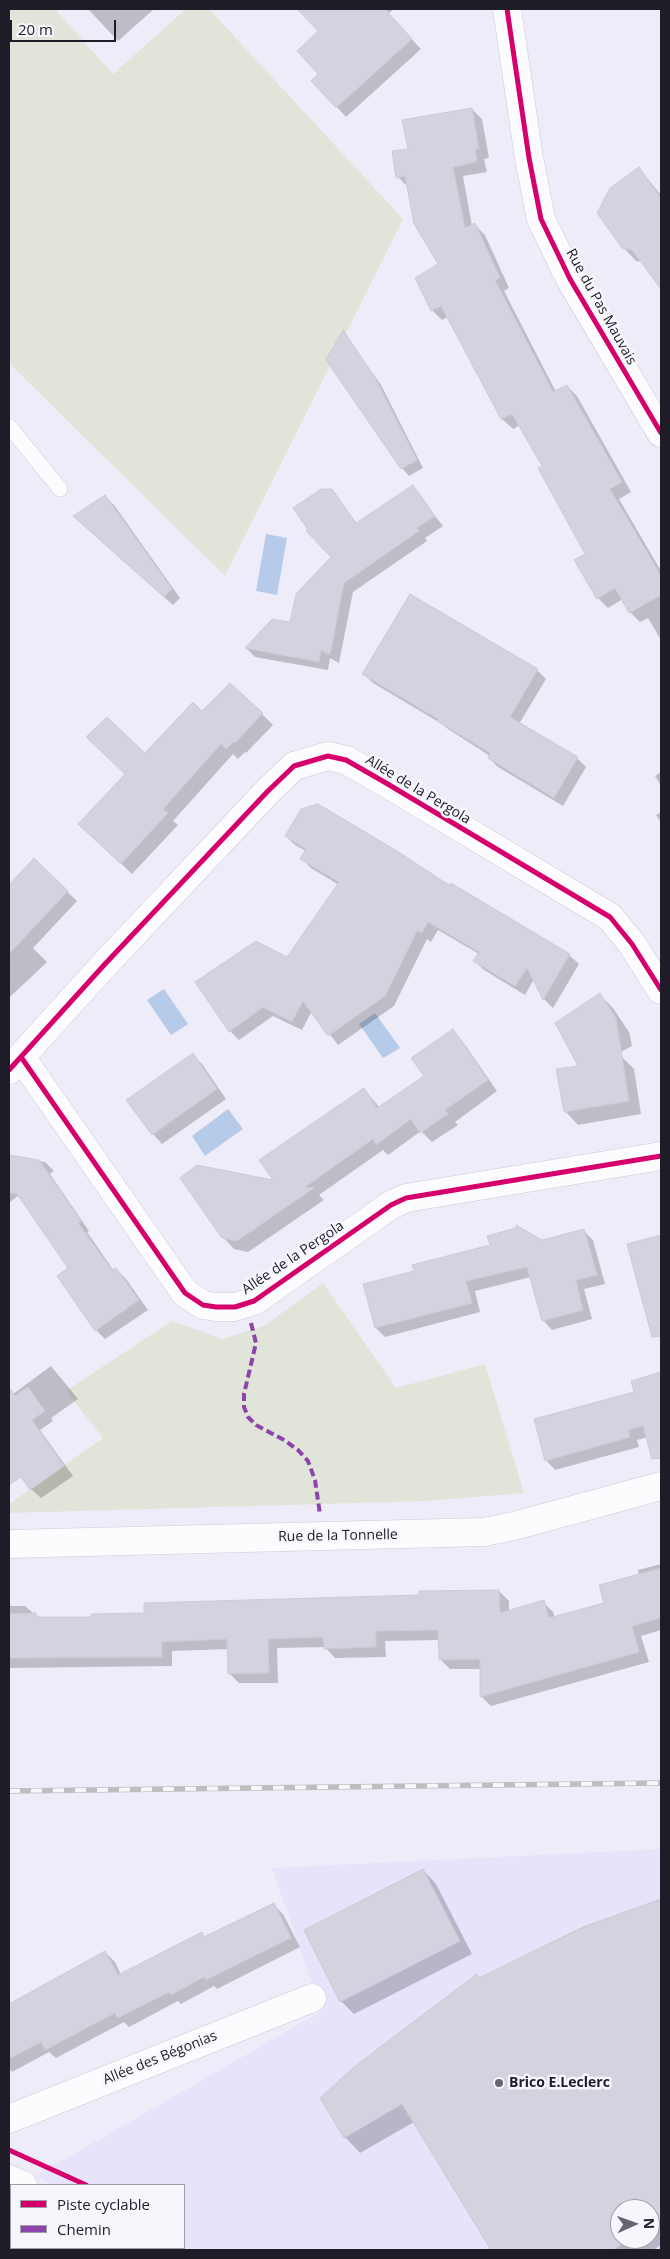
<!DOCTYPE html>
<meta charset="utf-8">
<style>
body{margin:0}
#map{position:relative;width:670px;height:2259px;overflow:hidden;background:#eeecf8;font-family:"Open Sans",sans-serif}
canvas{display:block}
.frame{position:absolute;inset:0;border:10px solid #1e1c26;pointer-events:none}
.legend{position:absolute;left:10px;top:2184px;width:175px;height:65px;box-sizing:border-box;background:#f7f6fc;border:1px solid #a09fa6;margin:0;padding:6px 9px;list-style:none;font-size:15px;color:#1e1c26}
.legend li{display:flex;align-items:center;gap:10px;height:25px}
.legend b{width:25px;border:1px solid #a09fa6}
.north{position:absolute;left:610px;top:2199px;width:50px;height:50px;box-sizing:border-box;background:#f7f6fc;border:1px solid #a09fa6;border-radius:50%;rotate:88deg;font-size:14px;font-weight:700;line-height:20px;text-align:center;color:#1e1c26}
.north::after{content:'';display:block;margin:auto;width:18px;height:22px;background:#676570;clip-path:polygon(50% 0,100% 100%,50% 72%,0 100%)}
.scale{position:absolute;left:10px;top:20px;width:106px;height:22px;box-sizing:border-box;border:2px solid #1e1c26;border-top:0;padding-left:6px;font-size:15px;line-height:18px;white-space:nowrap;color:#1e1c26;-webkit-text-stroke:4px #f7f6fc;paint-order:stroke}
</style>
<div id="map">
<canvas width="670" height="2259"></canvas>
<div class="frame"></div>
<ul class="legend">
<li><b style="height:6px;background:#d6006c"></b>Piste cyclable</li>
<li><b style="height:6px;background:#8e44ad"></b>Chemin</li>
</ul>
<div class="north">N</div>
<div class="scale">20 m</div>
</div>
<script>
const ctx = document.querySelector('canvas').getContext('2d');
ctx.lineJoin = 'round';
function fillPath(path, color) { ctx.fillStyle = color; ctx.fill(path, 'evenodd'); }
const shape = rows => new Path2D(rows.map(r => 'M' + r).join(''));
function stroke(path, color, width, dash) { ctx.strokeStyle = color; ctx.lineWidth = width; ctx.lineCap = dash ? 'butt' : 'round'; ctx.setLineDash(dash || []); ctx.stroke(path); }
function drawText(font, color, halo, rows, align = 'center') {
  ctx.font = font + ' "Open Sans",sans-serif'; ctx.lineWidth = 5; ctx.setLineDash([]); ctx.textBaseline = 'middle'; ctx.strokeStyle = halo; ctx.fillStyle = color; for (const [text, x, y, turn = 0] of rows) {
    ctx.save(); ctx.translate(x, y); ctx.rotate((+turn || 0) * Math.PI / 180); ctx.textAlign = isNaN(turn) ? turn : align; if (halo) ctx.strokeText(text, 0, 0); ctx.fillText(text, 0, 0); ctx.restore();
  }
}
const built = shape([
 [661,1849,661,2250,175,2250,170,2248,184,2248,184,2185,53,2185,36,2176,322,2011,272,1868],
 [620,2209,650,2209,650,2239,620,2239]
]);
const green = shape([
 [9,9,55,9,113,74,186,9,209,9,403,219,225,576,9,363],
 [323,1283,396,1388,485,1364,524,1493,426,1501,9,1513,9,1504,103,1438,66,1391,172,1321,222,1339,264,1326]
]);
const water = shape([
 [266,534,287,538,277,595,256,591],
 [164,989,188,1024,171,1035,147,1000],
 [375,1013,400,1048,383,1058,359,1024],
 [228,1109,243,1129,205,1156,192,1136]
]);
const shadow = shape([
 [88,9,154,9,118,41],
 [311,9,394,9,388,14,421,49,346,117,313,81,319,74,320,31,304,15],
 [472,109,482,119,489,158,484,159,487,172,463,176,472,226,475,225,485,235,509,288,504,291,556,392,567,386,577,396,631,492,619,499,661,571,661,640,648,618,640,622,630,612,623,599,608,608,598,598,587,554,544,466,520,425,513,429,502,419,448,317,442,320,432,310,440,265,408,187,398,177,409,150],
 [639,168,661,195,661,278,657,277,642,262,636,261,623,247],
 [343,332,381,385,423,468,409,476,402,468,327,360],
 [412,487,443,526,425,538,427,541,353,592,339,663,330,658,328,670,255,657,246,648,291,624,333,557,331,491,357,524],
 [105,496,114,505,180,598,173,605,83,524],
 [537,670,546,679,519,724,577,758,586,767,563,806,498,767,489,758,490,756,448,729,442,724,373,683,364,674],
 [202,713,262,714,273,725,246,753,245,752,238,759,233,754,173,821,178,825,132,874,91,835,126,774,145,754],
 [661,772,661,786,655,776],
 [661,812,661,823,656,815],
 [286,836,449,887,569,955,579,964,553,1008,544,999,534,979,525,995,484,970,475,961,479,954,438,930,431,942,427,939,394,1006,338,1045,312,1011,302,1030,273,1016,239,1040,230,1031,287,958,339,885,311,868,302,859,306,851,295,845],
 [34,860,77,901,33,948,47,962,9,998,9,887],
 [600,995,613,1008,629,1032,632,1046,614,1056,621,1056,634,1069,641,1114,578,1125,565,1111,583,1066],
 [453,1031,463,1042,497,1091,455,1122,458,1125,432,1142,421,1131,388,1155,383,1150,319,1195,324,1200,248,1252,234,1249,223,1237,364,1089,380,1108,425,1076],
 [193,1055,202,1064,226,1099,162,1144,153,1134],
 [9,1157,45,1162,54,1171,50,1174,89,1231,87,1232,114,1271,116,1269,126,1279,148,1310,105,1339,96,1330,70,1268,19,1195,9,1203],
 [584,1231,593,1240,605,1284,584,1289,592,1319,552,1330,543,1320,531,1277,475,1291,480,1312,385,1337,376,1328,364,1284],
 [661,1236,661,1297,652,1300,628,1245],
 [51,1366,78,1399,51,1418,53,1421,40,1430,73,1476,41,1498,31,1489,9,1457,9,1397],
 [661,1374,661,1434,637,1440,639,1447,555,1470,546,1460,636,1393,633,1382],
 [661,1564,661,1630,641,1636,649,1662,491,1706,481,1696,481,1669,450,1669,440,1659,440,1640,385,1641,386,1657,335,1658,325,1647,277,1648,278,1683,239,1683,229,1673,229,1649,172,1651,172,1666,9,1668,9,1606,25,1606,40,1619,93,1618,499,1591,509,1601,509,1611,543,1602,553,1612,555,1618,605,1604,639,1575,638,1570],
 [423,1870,436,1884,472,1954,354,2014,341,2001],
 [661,1901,661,2245,653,2250,492,2250,414,2122,360,2153,345,2137,480,1979,643,1906],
 [620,2209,650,2209,650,2239,620,2239],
 [274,1905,283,1914,300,1947,217,1989,214,1986,181,2004,178,2001,129,2027,124,2022,56,2058,49,2052,12,2072,9,2068,9,2005,105,1952,115,1962,121,1975,201,1934,206,1938],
 [9,2219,11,2220,11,2248,65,2248,70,2250,9,2250],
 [78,2248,84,2248,89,2250,77,2250]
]);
const building = shape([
 [297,9,385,9,412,39,336,108,311,81,318,74,297,51,318,31,297,9],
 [472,108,479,149,475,149,477,162,453,167,465,228,475,223,500,278,495,280,553,392,567,385,622,482,610,489,661,576,661,595,629,613,615,588,597,599,574,560,585,554,538,468,542,466,512,414,501,419,441,306,431,311,415,278,438,264,414,224,405,176,396,178,392,151,408,149,402,120,472,108],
 [639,167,661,198,661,289,632,250,622,248,597,213,610,188,639,167],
 [343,330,374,376,417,460,401,469,326,360,343,330],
 [413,485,435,516,417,528,419,531,344,583,330,655,321,650,319,662,245,648,272,619,290,622,296,594,331,557,306,531,308,530,293,508,321,489,332,489,356,523,413,485],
 [105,495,172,589,164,597,73,516,105,495],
 [410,594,538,669,510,717,578,757,554,798,488,758,490,753,437,721,438,719,362,674,410,594],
 [230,683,263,713,235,743,233,742,226,749,221,744,163,809,168,813,121,864,78,824,125,774,86,737,107,717,145,753,193,702,202,711,230,683],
 [318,804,397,851,449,885,451,883,570,954,543,1000,527,968,515,986,473,961,479,952,428,922,422,933,417,931,385,996,328,1036,303,1001,292,1022,263,1007,229,1032,195,982,256,941,287,957,339,882,300,859,306,849,285,836,301,809,318,804],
 [34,858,68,891,9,954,9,885,34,858],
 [600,993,616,1018,629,1101,564,1112,556,1069,578,1066,555,1023,600,993],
 [453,1029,488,1080,445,1110,448,1114,420,1133,411,1119,376,1145,373,1139,305,1187,314,1188,237,1241,222,1238,180,1178,197,1165,273,1180,259,1160,364,1088,377,1108,424,1076,411,1058,453,1029],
 [193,1053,217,1089,152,1135,126,1100,193,1053],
 [9,1155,39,1160,81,1221,78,1223,112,1270,116,1268,139,1300,95,1331,57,1276,68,1268,17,1194,9,1193,9,1155],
 [516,1225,542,1240,584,1229,597,1275,576,1280,583,1310,542,1321,527,1267,466,1281,472,1303,375,1328,363,1284,414,1271,412,1265,490,1245,487,1236,516,1228,516,1225],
 [661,1235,661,1336,652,1337,627,1244,661,1235],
 [661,1372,661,1458,652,1459,643,1426,628,1430,630,1437,545,1461,534,1419,634,1392,631,1381,661,1372],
 [9,1387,15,1396,28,1387,45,1411,32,1420,64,1466,30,1490,21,1477,9,1485,9,1387],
 [661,1568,661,1618,632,1626,639,1652,480,1697,480,1659,439,1660,438,1630,376,1631,376,1647,324,1649,323,1637,268,1639,269,1673,228,1674,227,1639,162,1642,162,1657,9,1658,9,1614,36,1613,36,1617,91,1617,91,1614,144,1613,144,1603,419,1595,419,1591,499,1590,500,1613,544,1600,549,1618,604,1603,599,1585,661,1568],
 [423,1869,460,1941,340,2002,304,1930,423,1869],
 [661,1899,661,2221,650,2227,650,2209,620,2209,620,2239,631,2239,613,2250,491,2250,402,2104,344,2138,320,2098,353,2068,396,2035,477,1974,479,1978,583,1927,661,1899],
 [274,1903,291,1938,206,1980,204,1977,171,1995,169,1992,118,2018,115,2013,45,2050,41,2042,9,2059,9,2004,105,1951,118,1975,202,1932,204,1937,274,1903]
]);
const service = shape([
 [9,426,60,489]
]);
const minor = shape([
 [507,9,529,158,541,219,570,279,661,433],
 [21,1057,185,1293,203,1305,216,1307,235,1307,254,1301,391,1205,406,1198,661,1156],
 [9,1070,105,964,267,792,294,766,328,756,346,760,386,783,610,917,632,944,661,990],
 [9,1544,484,1532,514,1526,661,1486],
 [9,2119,312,1998]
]);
const tertiary = shape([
 [9,2179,23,2185],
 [149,2248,154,2250]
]);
const rail = shape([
 [9,1791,661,1783]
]);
const quiet = shape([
 [251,1323,256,1343,244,1394,244,1407,248,1417,256,1425,284,1440,298,1450,308,1461,315,1480,320,1514]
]);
const cycleway = shape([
 [507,9,529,158,541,219,570,279,661,433],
 [21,1057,185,1293,203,1305,216,1307,235,1307,254,1301,391,1205,406,1198,661,1156],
 [9,1070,105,964,267,792,294,766,328,756,346,760,386,783,610,917,632,944,661,990],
 [9,2150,86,2185]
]);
const markers = [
 [499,2083,5,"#676570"]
];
const streetNames = [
 ["Rue du Pas Mauvais",601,307,61],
 ["Allée de la Pergola",418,790,31],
 ["Allée de la Pergola",293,1258,-34],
 ["Rue de la Tonnelle",338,1536,-1],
 ["Allée des Bégonias",160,2058,-22]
];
const poiNames = [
 ["Brico E.Leclerc",509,2083]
];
fillPath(built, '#e8e3fb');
fillPath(green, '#e1e5d9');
fillPath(water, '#b6cae9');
fillPath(shadow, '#0003');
fillPath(building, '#d5d2e0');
stroke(building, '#cccad5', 1);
stroke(service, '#cbc9d4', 16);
stroke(minor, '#cbc9d4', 29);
stroke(tertiary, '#cbc9d4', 29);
stroke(service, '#fcfcfe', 15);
stroke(minor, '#fcfcfe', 28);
stroke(tertiary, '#fcfcfe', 28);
stroke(rail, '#bebec1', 5.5);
stroke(rail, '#f7f6fc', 4, [11]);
stroke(quiet, '#8e44ad', 4, [8, 4]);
stroke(cycleway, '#d6006c', 5);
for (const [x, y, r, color] of markers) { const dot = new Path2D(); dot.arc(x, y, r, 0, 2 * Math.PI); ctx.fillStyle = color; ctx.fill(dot); stroke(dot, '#f7f6fc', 2); }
drawText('14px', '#1e1c26', '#f7f6fc', streetNames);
drawText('bold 14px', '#1e1c26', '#f7f6fc', poiNames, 'left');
</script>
